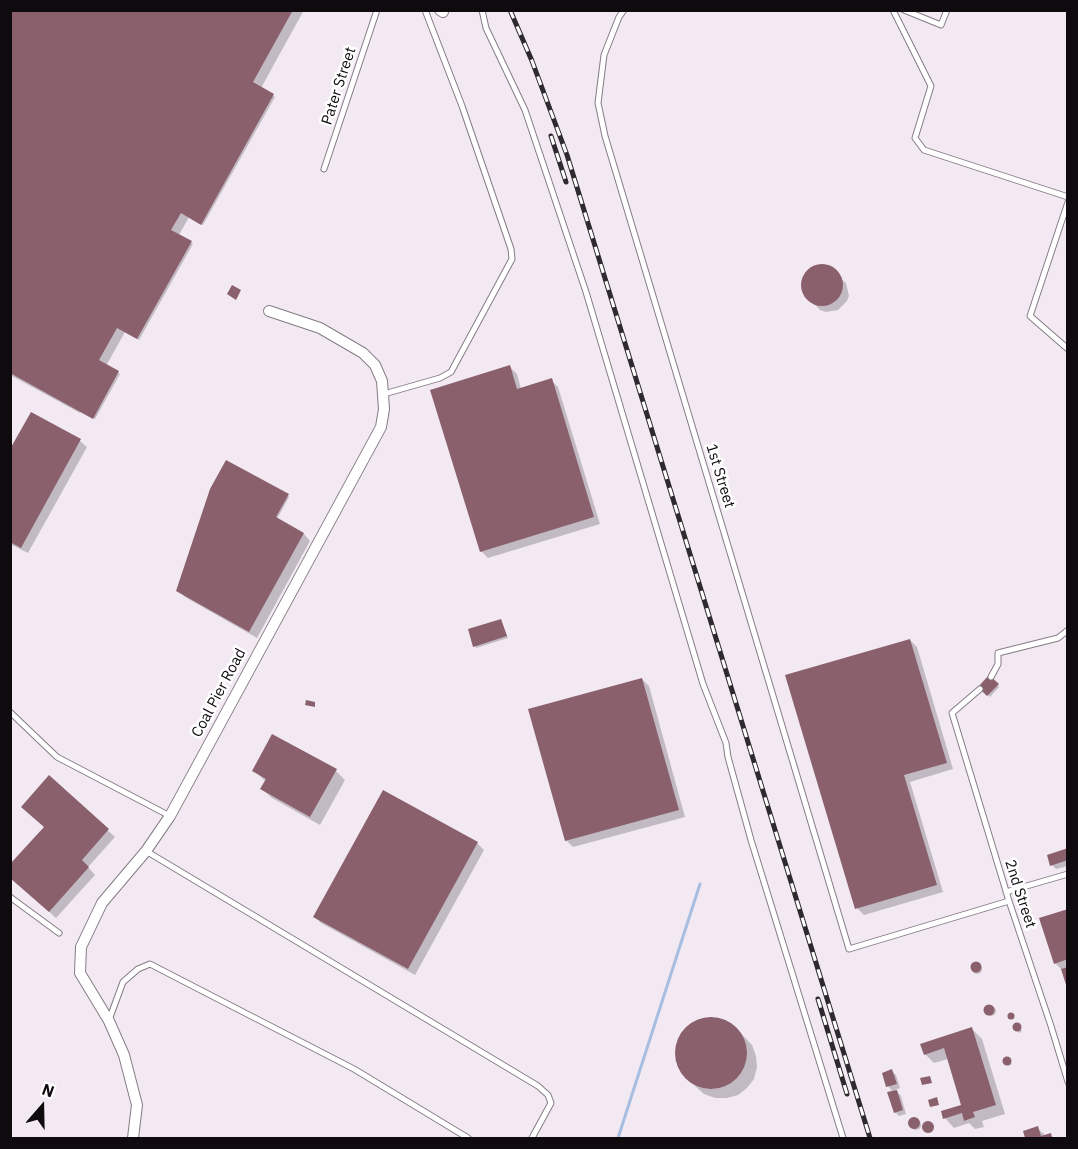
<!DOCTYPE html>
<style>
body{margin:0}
#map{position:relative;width:1078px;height:1149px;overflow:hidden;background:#f3e9f3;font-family:"IBM Plex Sans",sans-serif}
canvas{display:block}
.frame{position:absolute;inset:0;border:12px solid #0e0a0e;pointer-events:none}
.north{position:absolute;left:12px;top:1077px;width:60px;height:60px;-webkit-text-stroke:4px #fff;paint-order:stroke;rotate:20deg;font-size:16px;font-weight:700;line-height:24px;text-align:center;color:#0e0a0e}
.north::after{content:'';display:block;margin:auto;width:21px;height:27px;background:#0e0a0e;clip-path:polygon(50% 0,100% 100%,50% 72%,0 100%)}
</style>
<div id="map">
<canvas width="1078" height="1149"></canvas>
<div class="frame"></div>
<div class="north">N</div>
</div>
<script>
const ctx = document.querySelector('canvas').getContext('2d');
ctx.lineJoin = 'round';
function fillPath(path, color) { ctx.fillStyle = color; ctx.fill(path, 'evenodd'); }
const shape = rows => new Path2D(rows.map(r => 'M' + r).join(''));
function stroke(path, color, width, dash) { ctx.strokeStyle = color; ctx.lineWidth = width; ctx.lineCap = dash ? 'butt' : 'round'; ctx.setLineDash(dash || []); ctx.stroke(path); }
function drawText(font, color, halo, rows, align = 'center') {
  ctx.font = font + ' "IBM Plex Sans",sans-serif'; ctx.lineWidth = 5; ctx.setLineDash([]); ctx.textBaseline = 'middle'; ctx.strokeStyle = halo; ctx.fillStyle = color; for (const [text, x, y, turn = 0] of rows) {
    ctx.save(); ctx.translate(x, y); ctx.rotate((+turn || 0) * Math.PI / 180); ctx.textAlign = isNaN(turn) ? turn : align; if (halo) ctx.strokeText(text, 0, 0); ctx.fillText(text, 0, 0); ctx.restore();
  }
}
const shadow = shape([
 [10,10,304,10,261,88,275,97,203,225,189,217,179,235,193,244,139,340,125,332,106,366,120,374,95,419,81,412,80,413,10,375],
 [815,267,828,267,846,283,849,296,847,301,838,310,826,312,820,310,804,293,803,281,810,270],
 [510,367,517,374,521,389,551,380,558,387,600,524,488,558,481,551],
 [32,414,80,441,87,447,28,553,10,544,10,453],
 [288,496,289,497,277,519,304,534,310,541,257,638,185,597,178,590],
 [501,620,508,638,476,648,475,646],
 [910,640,917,647,953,769,910,782,943,892,864,915,857,908],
 [989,677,999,687,990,697,980,687],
 [642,679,649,686,685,817,573,847,566,840],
 [254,770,336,771,345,780,320,825,272,798,262,789,266,782],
 [49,777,115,837,88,867,95,875,56,918,10,876,45,827],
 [384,792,477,843,484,850,415,975,321,923,315,917],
 [1068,850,1068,866,1056,869,1052,865],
 [1068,910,1068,985,1064,972,1055,963],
 '972 969a5 5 0 1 1 10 0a5 5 0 1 1-10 0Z',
 '986 1011a5 5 0 1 1 10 0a5 5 0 1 1-10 0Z',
 [712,1018,723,1020,734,1026,752,1045,756,1056,757,1067,754,1079,747,1088,738,1095,727,1098,715,1098,704,1094,695,1086,679,1066,676,1055,678,1044,682,1033,690,1025,701,1020],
 [1019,1025,1022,1031,1019,1033,1015,1027],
 [972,1029,982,1039,1005,1114,982,1121,984,1127,975,1129,969,1123,954,1128,945,1118,963,1106,948,1059,934,1063,925,1054],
 [1007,1059,1012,1064,1009,1066,1005,1062],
 [891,1071,896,1075,900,1088,895,1090,901,1096,906,1114,899,1116,895,1112,893,1092,888,1086],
 '911 1125a5 5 0 1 1 10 0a5 5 0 1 1-10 0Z',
 '924 1128a5 5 0 1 1 10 0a5 5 0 1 1-10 0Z',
 [1037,1128,1046,1136,1050,1135,1054,1138,1027,1138,1025,1132]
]);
const stream = shape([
 [618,1138,700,884]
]);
const building = shape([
 [10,10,293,10,253,82,274,94,201,225,181,213,171,230,192,241,137,339,117,328,99,360,119,371,93,419,10,373],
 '801 285a21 21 0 1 1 42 0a21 21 0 1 1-42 0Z',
 [232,285,241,290,236,300,227,294],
 [510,365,517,389,552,378,594,517,480,552,430,390],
 [31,412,81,439,21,548,10,542,10,449],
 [226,460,289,494,276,517,304,533,249,632,176,591,210,489],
 [501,619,507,636,473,647,468,629],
 [910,639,947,763,904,775,937,885,855,909,785,675],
 [989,675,999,684,987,696,978,687],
 [642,678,679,810,565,841,528,709],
 [306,700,315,702,315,707,305,705],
 [272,734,337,769,310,817,260,789,266,779,252,771],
 [49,775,109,829,82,860,89,867,49,912,10,878,10,864,44,827,21,807],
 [383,790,478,842,408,969,313,917],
 [1068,848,1068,860,1050,866,1047,855],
 [1068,909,1068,959,1054,964,1039,918],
 '970.5 967a5.5 5.5 0 1 1 11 0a5.5 5.5 0 1 1-11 0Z',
 [1068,967,1068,988,1067,988,1061,969],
 '983.5 1010a5.5 5.5 0 1 1 11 0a5.5 5.5 0 1 1-11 0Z',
 '1007.5 1016a3.5 3.5 0 1 1 7 0a3.5 3.5 0 1 1-7 0Z',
 '675 1053a36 36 0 1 1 72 0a36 36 0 1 1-72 0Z',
 '1012.5 1027a4.5 4.5 0 1 1 9 0a4.5 4.5 0 1 1-9 0Z',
 [972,1027,996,1105,973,1112,975,1117,964,1121,962,1113,943,1119,941,1111,961,1105,944,1048,924,1055,920,1044],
 '1002.5 1061a4.5 4.5 0 1 1 9 0a4.5 4.5 0 1 1-9 0Z',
 [892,1069,897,1084,886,1087,882,1073],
 [930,1076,932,1083,922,1085,920,1078],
 [897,1090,903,1110,894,1113,887,1092],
 [937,1097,939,1105,930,1107,928,1100],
 '908 1123a6 6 0 1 1 12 0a6 6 0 1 1-12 0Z',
 '922 1127a6 6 0 1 1 12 0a6 6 0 1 1-12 0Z',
 [1038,1126,1041,1136,1051,1133,1052,1138,1025,1138,1023,1131]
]);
const service = shape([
 [482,10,486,28,525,110,586,292,703,684,726,743,728,757,751,840,843,1138],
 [624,10,619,17,604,55,598,103,605,136,849,949,1009,901],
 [893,10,931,86,915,138,924,150,1068,197],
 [904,10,941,25,947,10],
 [324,169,377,10],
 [1068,202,1030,316,1068,349],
 [384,394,440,378,451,372,512,259,511,249,462,106,425,10],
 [991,677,998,664,998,653,1058,638,1068,630],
 [980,689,952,713,1009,901,1051,1026,1068,1082],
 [10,712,57,757,170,816],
 [146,851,538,1086,548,1095,551,1103,532,1138],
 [1006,892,1068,874],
 [10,897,59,933],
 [109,1020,123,982,138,969,150,964,354,1069,468,1138]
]);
const minor = shape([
 [440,10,443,12],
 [133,1138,137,1105,124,1055,109,1021,80,973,81,947,102,903,146,851,170,816,381,427,384,409,382,381,375,365,363,353,320,328,269,311]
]);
const rail = shape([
 [510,10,532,61,567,155,870,1138],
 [551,136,566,182],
 [818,999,847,1094]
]);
const streetNames = [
 ["Pater Street",339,86,-72],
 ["1st Street",720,476,73],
 ["Coal Pier Road",219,693,-62],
 ["2nd Street",1020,894,72]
];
fillPath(shadow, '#0003');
stroke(stream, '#a7bee0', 3);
fillPath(building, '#89606c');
stroke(service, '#857c85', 7);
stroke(minor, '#857c85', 12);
stroke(service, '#fff', 5);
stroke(minor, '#fff', 10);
stroke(rail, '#2f2a2f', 5);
stroke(rail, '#fff', 3, [9]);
drawText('15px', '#0e0a0e', '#fff', streetNames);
</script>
